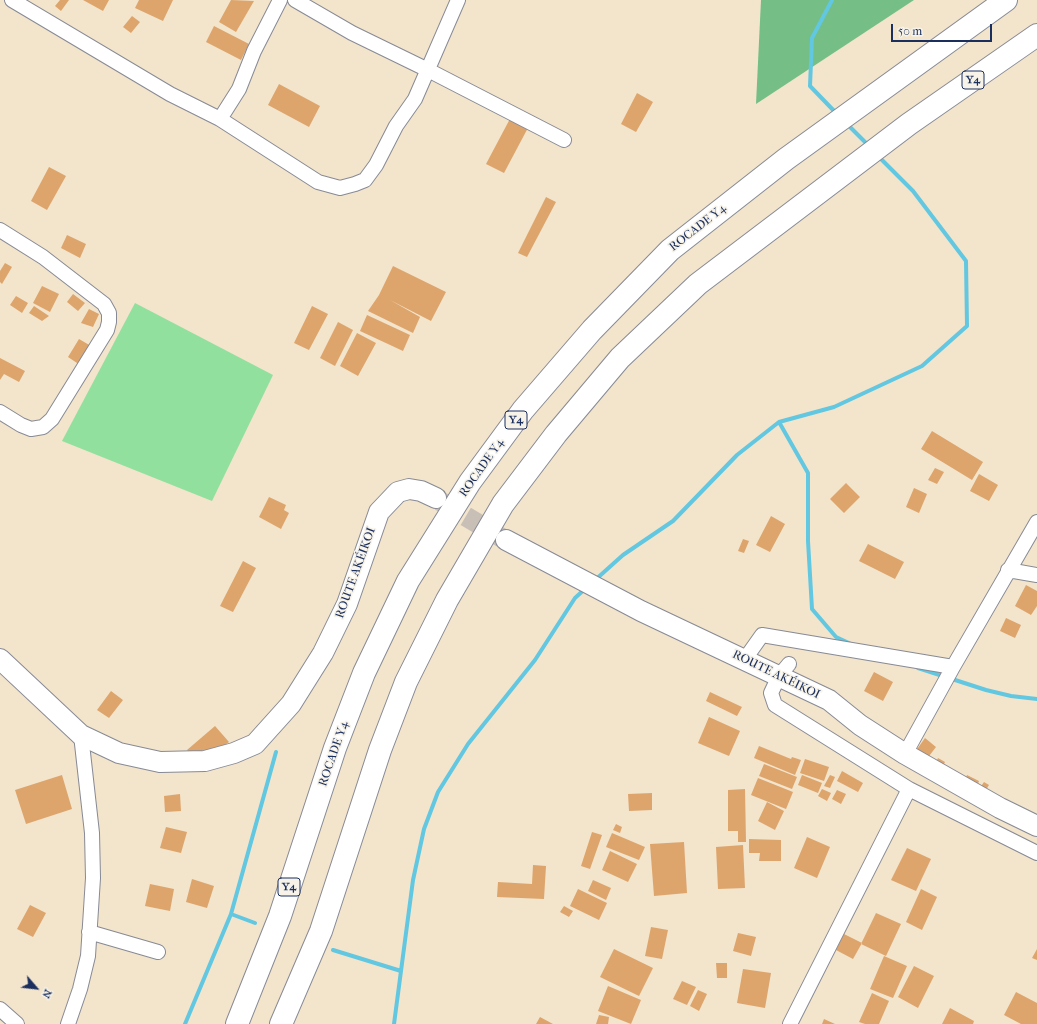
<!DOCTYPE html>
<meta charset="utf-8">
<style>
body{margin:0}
#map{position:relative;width:1037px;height:1024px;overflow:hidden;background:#f3e4cc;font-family:"IM FELL French Canon",serif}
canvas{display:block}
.north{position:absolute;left:16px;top:968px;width:40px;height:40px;-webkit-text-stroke:3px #f7f3e8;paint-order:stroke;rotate:118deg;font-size:11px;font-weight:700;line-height:16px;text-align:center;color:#1b2f5e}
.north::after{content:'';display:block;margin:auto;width:14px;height:18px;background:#1b2f5e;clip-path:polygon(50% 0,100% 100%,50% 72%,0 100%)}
.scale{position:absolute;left:891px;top:24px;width:101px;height:18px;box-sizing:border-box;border:2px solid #1b2f5e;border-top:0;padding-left:5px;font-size:12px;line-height:14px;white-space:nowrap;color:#1b2f5e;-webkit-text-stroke:3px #f7f3e8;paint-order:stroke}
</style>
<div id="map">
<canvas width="1037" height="1024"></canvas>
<div class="north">N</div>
<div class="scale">50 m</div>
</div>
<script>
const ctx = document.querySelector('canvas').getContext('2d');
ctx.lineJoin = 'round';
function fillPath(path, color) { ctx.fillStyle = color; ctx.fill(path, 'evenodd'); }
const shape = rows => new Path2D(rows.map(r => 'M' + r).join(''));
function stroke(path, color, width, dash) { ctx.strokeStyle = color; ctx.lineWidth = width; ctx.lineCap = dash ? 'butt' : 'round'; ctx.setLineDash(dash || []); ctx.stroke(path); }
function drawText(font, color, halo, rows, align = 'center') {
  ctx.font = font + ' "IM FELL French Canon",serif'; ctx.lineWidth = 3; ctx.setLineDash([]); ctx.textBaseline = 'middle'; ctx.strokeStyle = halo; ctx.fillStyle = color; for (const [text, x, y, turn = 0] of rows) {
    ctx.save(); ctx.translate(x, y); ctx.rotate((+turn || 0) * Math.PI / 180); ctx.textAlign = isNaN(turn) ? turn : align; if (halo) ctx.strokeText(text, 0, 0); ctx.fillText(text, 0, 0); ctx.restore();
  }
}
const green = shape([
 [135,303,273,375,212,501,62,441]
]);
const forest = shape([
 [761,0,914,0,756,104]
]);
const stream = shape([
 [832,0,812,38,810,86,837,114],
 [846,123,869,146],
 [779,422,808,473,808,541,812,609,836,637,851,644],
 [594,581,623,555,673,521,737,455,779,422,834,407,922,366,967,326,966,261,913,191,878,156],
 [918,668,986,690,1011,696,1037,699],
 [231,914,255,923],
 [333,950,401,971],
 [185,1024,231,914,276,752],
 [394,1024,413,880,424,829,438,792,468,744,535,660,575,598,586,588]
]);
const building = shape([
 [60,0,69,0,61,11,55,6],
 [83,0,109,0,103,11],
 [139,0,173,0,163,21,135,8],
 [231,0,254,1,236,32,219,22],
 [132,16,140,22,131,33,123,27],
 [214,26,249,44,241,60,206,42],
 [279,84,320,106,309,127,268,105],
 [637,93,653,102,636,132,621,124],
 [512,115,530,124,504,173,486,164],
 [49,167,66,176,47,210,31,201],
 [546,197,556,202,527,257,518,253],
 [67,235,86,244,80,258,61,248],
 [5,263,12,267,2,284,0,282,0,271],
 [393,266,446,292,431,321,390,300,420,317,413,333,368,311,379,295],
 [42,286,59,294,50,312,33,303],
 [73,294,85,303,78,311,67,302],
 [16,296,28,303,22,313,10,305],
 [34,306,49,316,42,321,29,313],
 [312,306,328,314,309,350,294,343],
 [89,309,99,314,93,327,81,323],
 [367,315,410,335,403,351,360,331],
 [338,322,353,330,335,366,320,358],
 [357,333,376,343,358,376,340,366],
 [79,339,91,346,80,365,68,357],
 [0,358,25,371,19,382,4,374,0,380],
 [932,431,983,462,972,480,921,449],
 [935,468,944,472,937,484,928,480],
 [979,474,998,485,989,501,970,491],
 [846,483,860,497,844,513,830,499],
 [914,488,927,494,919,513,906,507],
 [269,497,286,505,284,510,289,513,281,529,259,517],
 [771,516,785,524,770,552,756,545],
 [743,539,749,541,744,553,738,551],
 [868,544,904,562,895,579,859,561],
 [243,561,256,568,233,612,220,606],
 [1026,585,1037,591,1037,606,1031,615,1015,606],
 [1006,618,1021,625,1015,638,1000,631],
 [874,672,893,682,883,701,864,691],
 [111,691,123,700,109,718,97,710],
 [710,692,742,707,737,716,706,701],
 [709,717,740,731,729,756,698,743],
 [215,726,229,742,208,757,203,750,194,758,187,750],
 [925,738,936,747,926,760,915,752],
 [759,746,791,759,792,757,801,760,795,775,754,758],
 [938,758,945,762,941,770,934,766],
 [805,759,829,767,824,781,800,773],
 [764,764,797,777,792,789,759,776],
 [842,771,863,783,858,792,837,781],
 [62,775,72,809,26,824,15,790],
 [802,775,822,783,818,793,798,785],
 [830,775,835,777,830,788,824,786],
 [967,775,979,781,976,789,963,784],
 [758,778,793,792,786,809,751,795],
 [984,782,989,785,983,795,977,792],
 [745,789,746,842,738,842,738,831,728,831,728,790],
 [822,789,831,793,827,801,818,796],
 [837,790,846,794,841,804,832,799],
 [652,793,652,810,629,811,628,794],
 [180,794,181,811,165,812,164,796],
 [767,802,784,811,775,830,758,821],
 [616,824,622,827,620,833,613,830],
 [166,827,187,832,181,853,160,848],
 [592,832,602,835,590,869,581,866],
 [612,833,645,847,639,860,606,847],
 [807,837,830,847,817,878,794,868],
 [749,839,781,840,781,861,759,861,760,853,749,853],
 [684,842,687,893,654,896,650,844],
 [743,845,745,888,718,889,716,847],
 [907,848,931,859,916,891,891,880],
 [610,851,637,864,628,882,602,870],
 [533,865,546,866,544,899,497,897,498,882,532,884],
 [192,879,214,886,207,908,186,902],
 [593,880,611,888,606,900,588,891],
 [150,884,174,889,170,911,145,906],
 [578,889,607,903,599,920,570,906],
 [921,889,937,897,922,930,906,922],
 [30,905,46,913,33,937,17,929],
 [564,906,573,911,569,917,560,912],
 [876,913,901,924,886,956,861,944],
 [651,927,668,930,662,959,645,956],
 [738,933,756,937,751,956,733,951],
 [844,934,862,943,853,959,836,950],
 [614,949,653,968,639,996,600,977],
 [1037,949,1037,960,1032,958],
 [884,956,907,966,893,998,870,989],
 [716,963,727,963,727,978,717,978],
 [914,966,934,976,918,1008,898,997],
 [743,969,771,973,765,1008,737,1003],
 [682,981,696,987,687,1005,673,999],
 [608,986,641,1000,631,1024,598,1011],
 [698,990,707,994,699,1011,690,1006],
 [1016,992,1037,1003,1037,1024,1021,1024,1004,1015],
 [872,993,889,1001,879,1024,865,1024,859,1022],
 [950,1008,974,1021,973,1024,942,1024],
 [599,1015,609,1017,608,1024,596,1024],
 [540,1017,553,1024,536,1024],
 [824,1019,835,1024,822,1024]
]);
const secondaryTunnel = shape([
 [440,501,502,538]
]);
const street = shape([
 [12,0,170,94,220,119,318,182,340,188,355,184,365,180,376,165,396,126,415,99,458,0],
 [295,0,352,33,428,70,564,140],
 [220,119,239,89,254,51,280,0],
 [0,230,43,257,104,304,109,313,109,322,107,330,52,419,43,427,31,429,21,425,0,412],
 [1008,570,1037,575],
 [745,659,762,635,953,667],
 [789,664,779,676,771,693,775,705,909,789],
 [905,754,953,667,1037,522],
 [89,932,158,952],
 [0,1009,17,1024],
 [68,1024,80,989,88,956,93,878,92,833,81,735],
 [790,1024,909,789,1037,853]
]);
const secondary = shape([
 [506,540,641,611,829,700,860,725,905,754,1000,808,1037,826],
 [0,659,81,735,119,753,160,762,205,761,234,753,255,744,291,704,323,653,347,604,379,512,398,492,409,489,421,491,436,498]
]);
const highway = shape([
 [237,1024,280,916,335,748,364,673,408,581,470,482,523,410,592,330,670,250,786,159,1006,0],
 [281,1024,321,931,380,750,406,682,447,600,503,504,556,434,620,358,698,284,909,124,1037,35]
]);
const shields = [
 [973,80,22],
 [516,420,22],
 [289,887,22]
];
const shieldNames = [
 ["Y4",973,80],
 ["Y4",516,420],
 ["Y4",289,887]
];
const streetNames = [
 ["ROCADE Y4",698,228,-38],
 ["ROCADE Y4",482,468,-55],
 ["ROUTE AKÉIKOI",356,573,-70],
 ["ROUTE AKÉIKOI",776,675,26],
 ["ROCADE Y4",334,754,-71]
];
fillPath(green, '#92e09e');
fillPath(forest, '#75be85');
stroke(stream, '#62c7e0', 4);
fillPath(building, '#dda56c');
stroke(secondaryTunnel, '#c8c0b6', 20, [20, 10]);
stroke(street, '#878a95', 16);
stroke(secondary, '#878a95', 22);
stroke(highway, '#878a95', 24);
stroke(street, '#fff', 14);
stroke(secondary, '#fff', 20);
stroke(highway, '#fff', 22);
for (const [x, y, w] of shields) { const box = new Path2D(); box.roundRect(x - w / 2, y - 9, w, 18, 3); ctx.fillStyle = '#f7f3e8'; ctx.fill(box); stroke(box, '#1b2f5e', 1); }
drawText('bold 11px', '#1b2f5e', null, shieldNames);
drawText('12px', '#1b2f5e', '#f7f3e8', streetNames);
</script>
